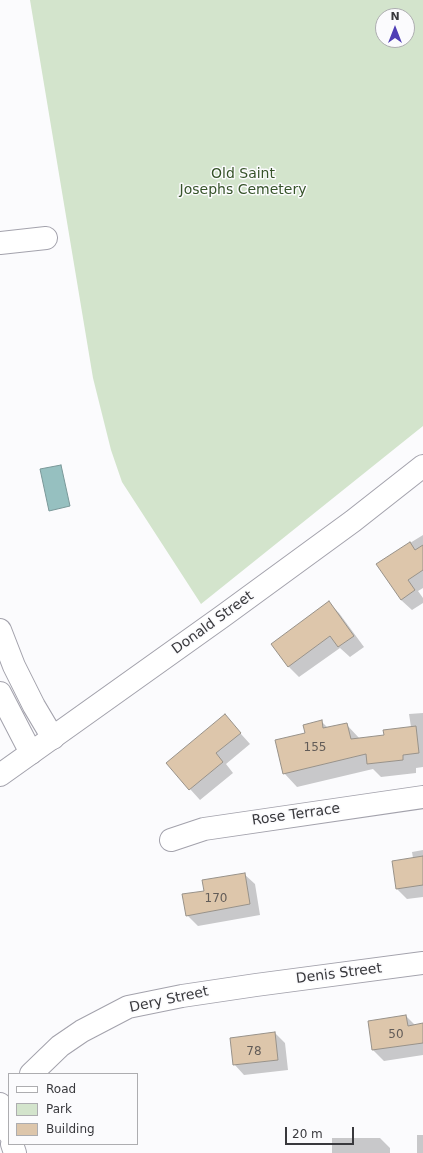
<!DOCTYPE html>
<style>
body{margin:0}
#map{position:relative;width:423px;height:1153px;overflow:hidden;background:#fbfbfd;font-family:"DejaVu Sans",sans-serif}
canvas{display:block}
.legend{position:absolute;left:8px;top:1073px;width:130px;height:72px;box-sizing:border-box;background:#fbfbfd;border:1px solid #adadb0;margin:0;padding:5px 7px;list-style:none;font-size:12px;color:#39393d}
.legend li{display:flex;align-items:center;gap:8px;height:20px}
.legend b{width:20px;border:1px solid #adadb0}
.north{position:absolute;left:375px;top:8px;width:40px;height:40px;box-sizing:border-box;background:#fbfbfd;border:1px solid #adadb0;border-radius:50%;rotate:0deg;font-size:11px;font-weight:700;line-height:16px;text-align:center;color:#39393d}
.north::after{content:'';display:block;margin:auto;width:14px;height:18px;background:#4f3eb5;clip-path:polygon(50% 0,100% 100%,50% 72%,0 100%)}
.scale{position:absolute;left:285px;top:1127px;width:69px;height:18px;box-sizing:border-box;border:2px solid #39393d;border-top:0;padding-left:5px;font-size:12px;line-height:14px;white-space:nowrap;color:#39393d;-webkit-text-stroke:3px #fbfbfd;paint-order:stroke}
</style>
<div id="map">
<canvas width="423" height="1153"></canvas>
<ul class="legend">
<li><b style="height:5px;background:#fff"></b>Road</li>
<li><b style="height:11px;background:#d3e4cc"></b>Park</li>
<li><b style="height:11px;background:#ddc6ab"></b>Building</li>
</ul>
<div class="north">N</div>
<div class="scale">20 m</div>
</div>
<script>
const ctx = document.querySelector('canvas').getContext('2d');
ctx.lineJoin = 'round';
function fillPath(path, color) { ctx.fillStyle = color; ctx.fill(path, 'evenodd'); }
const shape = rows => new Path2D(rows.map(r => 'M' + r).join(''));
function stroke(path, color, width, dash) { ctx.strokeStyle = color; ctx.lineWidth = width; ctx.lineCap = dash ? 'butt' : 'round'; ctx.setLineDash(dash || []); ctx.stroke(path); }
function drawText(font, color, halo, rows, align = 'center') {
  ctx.font = font + ' "DejaVu Sans",sans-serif'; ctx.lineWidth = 3; ctx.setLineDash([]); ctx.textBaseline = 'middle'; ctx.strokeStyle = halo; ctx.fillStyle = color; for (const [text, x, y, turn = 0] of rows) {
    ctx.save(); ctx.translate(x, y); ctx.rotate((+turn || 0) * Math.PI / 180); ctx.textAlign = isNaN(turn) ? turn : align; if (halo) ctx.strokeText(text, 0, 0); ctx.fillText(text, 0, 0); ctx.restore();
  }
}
const green = shape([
 [30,0,423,0,423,426,201,604,122,482,111,450,93,378],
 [383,16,407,16,407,40,383,40]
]);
const water = shape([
 [61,465,70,506,49,511,40,469,61,465]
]);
const shadow = shape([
 [423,535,423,588,418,591,423,598,423,603,412,610,401,600,410,543],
 [328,602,339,613,364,647,350,657,340,648,299,677,289,667,272,644],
 [423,713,423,767,416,768,416,773,381,777,373,769,297,787,284,773,306,733,321,721,328,728,346,724,360,739,385,736,411,727,409,714],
 [225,716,250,744,226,764,233,773,200,800,190,789],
 [423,850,423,897,407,899,397,889,413,858,412,852],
 [244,874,255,884,260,915,198,926,187,915,205,891],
 [406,1016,416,1026,423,1024,423,1055,384,1061,373,1050,369,1022],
 [275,1033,285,1043,288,1070,244,1075,234,1064],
 [417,1135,423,1135,423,1153,417,1153],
 [332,1138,380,1138,390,1148,390,1153,332,1153]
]);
const building = shape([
 [410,542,415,550,423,545,423,570,408,580,415,590,401,600,376,564,410,542],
 [329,601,354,636,338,647,330,636,288,667,271,644,329,601],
 [225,714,241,733,216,753,223,762,189,790,166,763,225,714],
 [322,720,323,728,347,723,351,739,384,735,383,730,416,726,419,753,403,755,403,760,367,764,366,754,283,774,275,740,305,733,303,725,322,720],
 [423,856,423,885,396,889,392,861,423,856],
 [245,873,250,904,186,916,182,894,204,891,202,880,245,873],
 [406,1015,408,1026,423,1023,423,1043,372,1050,368,1021,406,1015],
 [275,1032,278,1060,233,1065,230,1038,275,1032]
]);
const street = shape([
 [0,243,46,238],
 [0,630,14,666,34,706,53,738],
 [0,693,31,753],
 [171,840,204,829,423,797],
 [31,1074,60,1046,82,1031,128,1007,182,996,256,985,423,963],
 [0,1104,9,1133],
 [12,1144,15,1153]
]);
const secondary = shape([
 [0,775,223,616,353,521,423,466]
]);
const numberNames = [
 ["155",315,748],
 ["170",216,899],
 ["50",396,1035],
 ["78",254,1052]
];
const parkNames = [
 ["Old Saint",243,174],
 ["Josephs Cemetery",243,190]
];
const streetNames = [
 ["Donald Street",213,623,-36],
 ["Rose Terrace",296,815,-8],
 ["Denis Street",339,974,-7],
 ["Dery Street",169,1000,-12]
];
fillPath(green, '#d3e4cc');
fillPath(water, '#96c0c0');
stroke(water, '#7a9899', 1);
fillPath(shadow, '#0003');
fillPath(building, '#ddc6ab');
stroke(building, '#98928a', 1);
stroke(street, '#a3a2ac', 24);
stroke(secondary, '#a3a2ac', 24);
stroke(street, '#fff', 22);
stroke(secondary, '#fff', 22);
drawText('12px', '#625c58', null, numberNames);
drawText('14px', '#365329', '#fbfbfd', parkNames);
drawText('14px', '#39393d', '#fbfbfd', streetNames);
</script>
